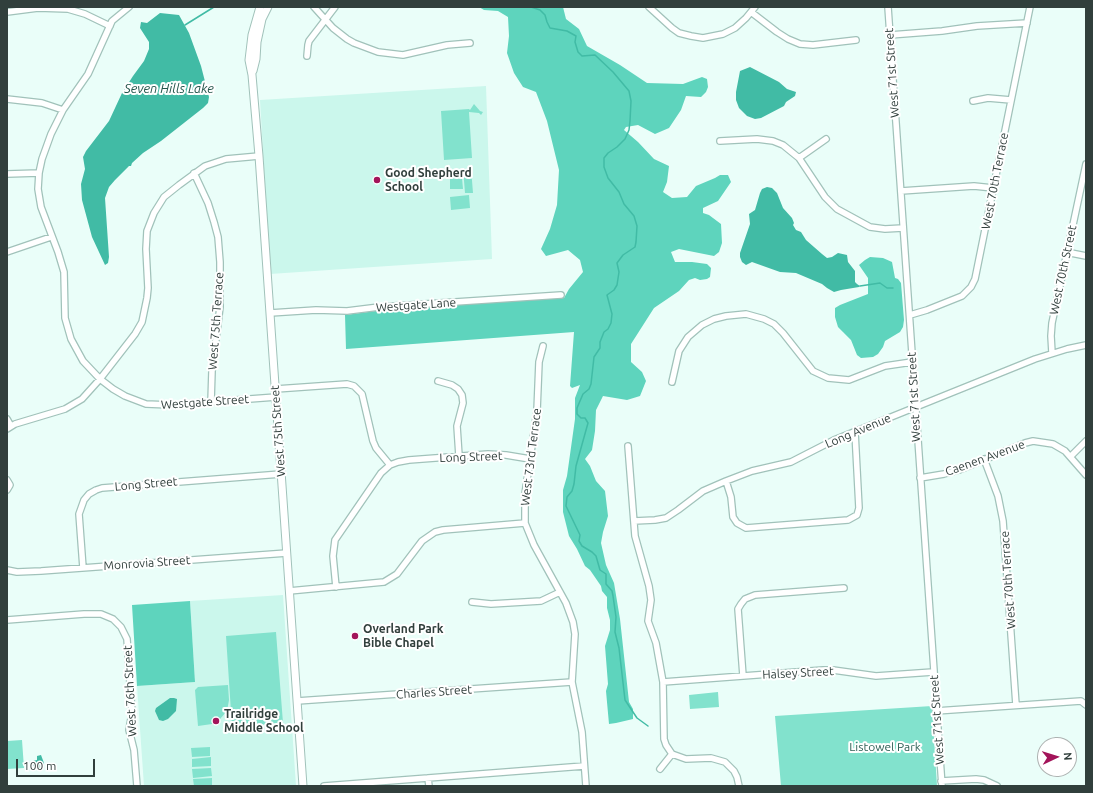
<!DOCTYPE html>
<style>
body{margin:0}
#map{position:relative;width:1093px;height:793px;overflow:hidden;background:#eafef9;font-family:Ubuntu,sans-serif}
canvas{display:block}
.frame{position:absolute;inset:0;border:8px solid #313f3c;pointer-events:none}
.north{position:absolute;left:1037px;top:737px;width:40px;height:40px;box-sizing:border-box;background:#fff;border:1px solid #adb2b1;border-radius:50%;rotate:86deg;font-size:11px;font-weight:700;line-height:16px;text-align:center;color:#313f3c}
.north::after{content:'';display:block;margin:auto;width:14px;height:18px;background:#a3145a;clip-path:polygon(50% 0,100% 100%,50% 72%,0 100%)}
.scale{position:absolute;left:16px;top:759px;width:79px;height:18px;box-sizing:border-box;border:2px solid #313f3c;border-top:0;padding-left:5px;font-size:12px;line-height:14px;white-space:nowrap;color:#313f3c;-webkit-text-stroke:3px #fff;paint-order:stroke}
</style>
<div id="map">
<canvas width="1093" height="793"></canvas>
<div class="frame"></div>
<div class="north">N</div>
<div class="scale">100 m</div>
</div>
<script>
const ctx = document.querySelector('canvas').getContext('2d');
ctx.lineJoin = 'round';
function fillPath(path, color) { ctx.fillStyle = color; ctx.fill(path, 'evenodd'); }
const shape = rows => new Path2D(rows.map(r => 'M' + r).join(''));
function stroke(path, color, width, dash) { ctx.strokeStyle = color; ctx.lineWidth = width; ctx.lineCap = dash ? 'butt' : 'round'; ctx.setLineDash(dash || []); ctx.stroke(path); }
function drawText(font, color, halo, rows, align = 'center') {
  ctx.font = font + ' Ubuntu,sans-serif'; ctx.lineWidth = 4; ctx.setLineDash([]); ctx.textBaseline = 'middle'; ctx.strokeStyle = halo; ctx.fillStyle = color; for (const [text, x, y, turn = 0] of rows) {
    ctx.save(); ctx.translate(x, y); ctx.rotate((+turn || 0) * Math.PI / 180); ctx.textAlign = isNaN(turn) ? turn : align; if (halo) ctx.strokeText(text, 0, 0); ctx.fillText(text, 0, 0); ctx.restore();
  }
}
const built = shape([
 [486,86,492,259,270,274,260,100],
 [283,595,296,786,144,786,137,686,195,682,190,601]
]);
const green = shape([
 [474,104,480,111,483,112,481,115,479,113,469,112,472,158,444,160,441,111,469,109,470,110],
 [463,168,471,168,473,193,465,193],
 [450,178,462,178,463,189,450,189],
 [469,195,470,208,451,210,450,197],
 [276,632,283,723,232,727,226,636],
 [228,685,229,700,227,711,220,719,212,724,198,726,195,690,198,687],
 [718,692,719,707,690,709,689,695],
 [932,706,937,786,781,786,775,716],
 [22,740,24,768,7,769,7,741],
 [210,747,210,756,192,757,191,748],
 [211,757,211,766,192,767,192,759],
 [211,768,212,776,193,778,192,769],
 [212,778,212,786,194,786,193,779]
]);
const forest = shape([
 [479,7,563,7,566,19,579,29,587,46,620,65,647,83,683,84,702,77,707,79,708,87,706,92,701,97,686,96,681,110,669,128,655,134,638,125,626,127,624,130,638,142,654,159,669,166,667,182,663,192,672,198,687,197,696,186,715,178,720,175,728,175,731,182,718,201,703,208,703,213,709,215,721,224,722,243,719,252,714,256,679,249,671,252,675,262,692,262,707,264,711,268,710,277,707,279,700,280,695,278,689,280,679,291,654,308,631,344,631,362,642,372,646,381,640,396,627,400,603,396,596,410,595,431,592,450,585,459,590,466,596,481,605,491,608,516,603,532,601,543,606,565,614,583,620,619,629,702,633,709,633,719,616,723,609,724,606,691,608,684,605,646,610,630,610,620,607,608,607,597,602,591,601,586,590,570,585,566,577,549,569,536,563,512,563,490,567,476,575,419,575,398,580,385,572,388,570,386,574,332,346,349,345,315,391,309,564,298,569,289,583,272,580,260,568,250,546,256,541,249,550,229,557,205,559,170,547,121,536,92,523,87,514,73,507,53,509,36,508,17,498,11,484,10],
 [870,257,883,258,892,262,895,278,898,279,901,283,904,320,903,327,900,332,885,341,883,347,878,354,873,357,861,358,857,355,851,340,838,327,835,317,835,308,840,305,868,294,868,278,859,265,865,260],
 [190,601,195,682,137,686,132,605]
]);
const water = shape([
 [160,13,179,15,189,33,201,66,209,97,208,103,203,108,161,141,143,153,132,163,131,166,129,166,115,180,109,187,105,198,109,257,108,263,105,265,92,237,82,200,81,184,85,169,83,157,86,151,109,121,122,93,133,76,144,61,149,49,149,42,140,28,141,22,147,23],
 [750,67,779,82,787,89,796,92,795,96,786,102,784,106,761,118,755,119,747,116,739,108,736,100,736,92,740,71],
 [767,187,772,188,777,193,783,208,792,218,794,223,793,225,796,230,801,232,806,240,822,254,827,258,832,257,838,253,847,255,848,262,855,271,855,282,857,284,860,286,859,287,841,290,834,292,827,288,822,284,796,273,780,272,752,262,746,265,742,262,740,257,740,253,750,224,749,214,755,210,760,193,762,189],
 [170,698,174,698,177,699,176,711,168,719,163,721,159,720,155,711,156,708],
 [41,755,44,763,42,770,38,770,37,767,33,766,33,761,37,760,37,756]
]);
const stream = shape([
 [531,7,540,10,545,15,547,22,550,28,567,31,576,36,575,42,578,52,582,56,595,55,613,72,629,91,631,101,630,121,629,130,625,139,617,147,608,153,604,158,604,167,608,178,619,192,624,204,634,216,637,226,636,242,635,247,623,255,617,263,619,272,617,285,614,290,607,295,612,314,611,323,608,329,604,332,600,342,600,348,594,357,591,384,589,389,583,394,577,408,577,414,581,418,585,418,588,423,576,466,574,484,572,491,567,497,566,506,580,535,579,541,582,546,592,552,596,556,600,570,606,574,606,584,612,591,613,596,616,617,615,632,619,648,625,700,637,718,648,726],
 [185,25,214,7],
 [860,286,880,283,887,288,893,288]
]);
const minor = shape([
 [129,7,112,21,88,74,63,110,51,134,42,159,39,173,38,189,41,207,58,252,64,272,65,318,71,339,83,361,100,379,113,389,125,396,146,404,170,405,276,397],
 [314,7,333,28,347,39,354,43,378,52,403,55,447,45,470,43],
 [649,7,672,28,679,33,691,36,703,38,723,34,735,28,746,18,755,7],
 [888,7,942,786],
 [7,12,38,8,68,9,85,14,110,26],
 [751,12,777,32,788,39,800,44,813,45,856,40],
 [890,35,942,31,977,26,1027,23],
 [307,56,308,45,309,41,335,7],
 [7,99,42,103,63,110],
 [973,101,988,98,1011,100],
 [720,141,757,139,773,141,783,145,799,158,825,197,837,209,870,227,885,229,903,228],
 [799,158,826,139],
 [194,173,208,203,214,222,218,237,220,262,220,307,212,371,211,402],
 [7,174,39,173],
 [901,191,974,186,993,188],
 [7,252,51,237],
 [1066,252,1086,256],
 [270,313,316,310,347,311,379,307,561,295],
 [910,315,927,310,962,296,971,287,975,279,1030,7],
 [543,346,539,362,537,411,525,494,525,523,534,545,566,603,573,622,575,634,572,682,582,732,586,786],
 [1052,353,1051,336,1052,323,1086,164],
 [438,381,452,385,458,389,462,395,463,403,457,426,459,456],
 [672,382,679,351,688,337,702,325,714,319,726,316,746,314,764,319,774,324,783,333,813,371,828,378,849,380,885,366,912,362],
 [276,389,347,384,354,386,362,394,373,441,376,448,390,465],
 [7,419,11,426],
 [7,429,15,424,65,409,82,399,100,379,135,334,142,322,147,298,148,288,146,249,147,231,154,213,164,197,179,185,205,166,226,159,259,156],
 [628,446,635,536,649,586,651,600,648,621,656,643,663,682,664,739,666,745,672,754,660,769],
 [1071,456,1086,441],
 [984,459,998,496,1003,521,1016,705],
 [920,478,944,474,959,470,1025,443,1033,441,1053,444,1065,451,1086,475],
 [7,480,10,485,7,490],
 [726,481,731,497,733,517,737,523,746,528,848,520,857,515,859,508,855,432],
 [634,521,655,520,666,518,678,510,703,491,726,481,752,471,791,462,834,440,1035,359,1067,349,1086,345],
 [83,568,79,514,84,500,89,494,96,490,102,488,281,474],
 [7,570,17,572,41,571,287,553],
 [336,587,333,556,335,540,381,473,390,465,398,462,409,460,488,454,506,455,530,459],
 [289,591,384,582,397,574,422,541,435,532,443,530,525,523],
 [472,602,491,604,541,601,560,592],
 [7,620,84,614,101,614,113,619,121,627,127,639,132,713,129,730,134,750,137,786],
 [743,676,738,609,741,604,745,599,755,595,844,588],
 [663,682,823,670,833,670,876,676,933,672],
 [297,701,572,682],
 [936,711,1081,701,1086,705],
 [672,754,686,759,711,758,725,762,734,771,737,777,739,786],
 [428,778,429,786],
 [941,781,976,779,984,780,997,786],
 [324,786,584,766]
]);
const major = shape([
 [260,7,252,35,249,60,252,75,259,156,303,786],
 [253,71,256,59,257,42,262,19,268,7]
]);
const markers = [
 [377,180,4,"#a3145a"],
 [355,636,4,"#a3145a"],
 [216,721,4,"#a3145a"]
];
const streetNames = [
 ["West 71st Street",892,73,-94],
 ["West 70th Terrace",995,181,-79],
 ["West 70th Street",1063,270,-78],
 ["Westgate Lane",416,305,-4],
 ["West 75th Terrace",216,321,-86],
 ["West 71st Street",914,397,-93],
 ["Westgate Street",205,402,-4],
 ["West 75th Street",278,431,-94],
 ["Long Avenue",858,431,-23],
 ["Long Street",471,457,-2],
 ["West 73rd Terrace",531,457,-83],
 ["Caenen Avenue",985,458,-20],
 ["Long Street",146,484,-5],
 ["Monrovia Street",147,563,-4],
 ["West 70th Terrace",1008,580,-94],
 ["Halsey Street",798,673,-3],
 ["West 76th Street",130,691,-93],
 ["Charles Street",434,692,-4],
 ["West 71st Street",937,720,-94]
];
const poiNames = [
 ["Good Shepherd",385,173],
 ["School",385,187],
 ["Overland Park",363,629],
 ["Bible Chapel",363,643],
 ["Trailridge",224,714],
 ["Middle School",224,728]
];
const parkNames = [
 ["Listowel Park",885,747]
];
const waterNames = [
 ["Seven Hills Lake",169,89]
];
fillPath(built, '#cbf7ec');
fillPath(green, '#82e2cd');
fillPath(forest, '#5ed4bd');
fillPath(water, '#41bba5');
stroke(stream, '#41bba5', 1.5);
stroke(minor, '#a1c2ba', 8);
stroke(major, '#a1c2ba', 9);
stroke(minor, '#fff', 5.5);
stroke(major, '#fff', 7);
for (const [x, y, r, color] of markers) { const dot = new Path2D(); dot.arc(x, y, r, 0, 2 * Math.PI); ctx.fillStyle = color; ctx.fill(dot); stroke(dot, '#fff', 1.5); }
drawText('12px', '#313f3c', '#fff', streetNames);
drawText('bold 12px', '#313f3c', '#fff', poiNames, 'left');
drawText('12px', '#2e6055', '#fff', parkNames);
drawText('italic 13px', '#23554b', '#fff', waterNames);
</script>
